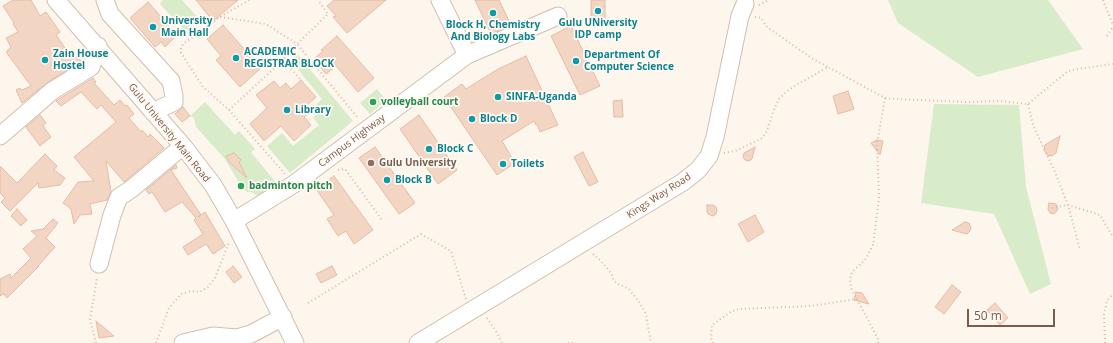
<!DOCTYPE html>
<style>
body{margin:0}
#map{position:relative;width:1113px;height:343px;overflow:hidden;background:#fdf6ec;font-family:"Open Sans",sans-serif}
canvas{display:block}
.scale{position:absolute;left:967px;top:309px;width:88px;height:18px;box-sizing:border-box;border:2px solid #7a5c4d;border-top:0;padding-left:5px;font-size:12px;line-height:14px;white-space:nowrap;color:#7a5c4d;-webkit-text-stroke:3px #fffaf3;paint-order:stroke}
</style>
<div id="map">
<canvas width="1113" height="343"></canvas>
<div class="scale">50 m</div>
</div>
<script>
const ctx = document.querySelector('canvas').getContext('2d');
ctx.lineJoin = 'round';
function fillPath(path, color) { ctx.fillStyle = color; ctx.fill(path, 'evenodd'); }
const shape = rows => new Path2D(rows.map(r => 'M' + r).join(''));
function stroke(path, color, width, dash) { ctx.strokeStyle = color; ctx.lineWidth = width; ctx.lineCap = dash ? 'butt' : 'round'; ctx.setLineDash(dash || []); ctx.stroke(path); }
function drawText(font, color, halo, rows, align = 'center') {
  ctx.font = font + ' "Open Sans",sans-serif'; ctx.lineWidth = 3.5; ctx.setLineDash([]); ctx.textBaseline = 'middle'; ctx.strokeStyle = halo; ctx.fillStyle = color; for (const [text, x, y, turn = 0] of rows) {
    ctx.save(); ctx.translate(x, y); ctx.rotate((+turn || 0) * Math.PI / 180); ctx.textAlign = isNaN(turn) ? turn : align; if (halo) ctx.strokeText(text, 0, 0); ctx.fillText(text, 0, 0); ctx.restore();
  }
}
const green = shape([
 [163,0,182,0,200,20,186,32,160,4],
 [888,0,1048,0,1083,49,978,77,898,23],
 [298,55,353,121,290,173,267,146,282,133,293,146,319,125,313,118,318,113,313,107,322,99,291,61],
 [377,89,386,100,370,114,360,103],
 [205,102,235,135,239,131,255,149,251,152,277,184,260,197,251,192,247,192,241,186,225,159,196,127,194,118,190,116],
 [934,104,1019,105,1026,187,1051,284,1030,294,994,214,921,203]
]);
const building = shape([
 [13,0,31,0,40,16,46,12,60,32,56,35,73,59,77,56,81,61,47,83,22,103,16,90,20,88,22,90,31,86,6,52,11,47,6,38,18,32,13,24,14,23,3,6,13,0],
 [196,0,238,0,213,21,196,0],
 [334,0,386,0,347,33,333,17,336,16,327,6,334,0],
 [475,0,499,0,511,25,491,34,475,0],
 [591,0,605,0,605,22,591,22,591,0],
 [148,2,177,35,165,47,161,42,155,47,130,18,148,2],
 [223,25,261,68,240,87,216,60,221,56,207,39,223,25],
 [571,26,600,86,580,95,551,36,571,26],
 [337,36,374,78,358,92,336,66,326,74,314,59,323,51,321,50,337,36],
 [526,56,558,125,540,132,537,124,536,125,534,121,502,141,515,163,497,175,444,97,462,84,466,89,498,69,526,56],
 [93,78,96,82,94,83,114,105,120,100,125,106,127,105,134,114,129,118,141,132,142,130,148,137,150,134,164,148,124,182,106,161,111,192,107,200,90,204,92,214,80,215,74,224,71,209,63,203,78,182,94,181,74,157,116,122,101,105,97,109,81,92,61,106,56,101,93,78],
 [301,80,316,97,306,106,311,111,304,117,311,125,294,141,281,126,264,141,250,124,267,108,256,95,274,81,280,88,286,83,291,89,301,80],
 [848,91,854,109,838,114,833,96,848,91],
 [622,100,623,117,614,117,613,101,622,100],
 [183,107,190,116,182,122,175,114,183,107],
 [40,115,46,123,43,126,51,137,40,146,26,127,40,115],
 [419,115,457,170,438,184,400,129,419,115],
 [1060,136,1056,153,1052,156,1047,155,1044,150,1045,145,1060,136],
 [877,140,883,141,880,155,871,143,877,140],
 [375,147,415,203,399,214,359,158,375,147],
 [755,147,752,159,749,161,745,160,743,157,744,153,755,147],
 [583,152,598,182,589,186,574,157,583,152],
 [234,153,241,160,239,162,247,178,229,162,226,156,234,153],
 [45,154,57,166,54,170,65,178,60,185,39,188,38,183,10,211,1,202,5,198,0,193,0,166,17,183,45,154],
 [176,165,177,168,171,170,201,215,198,217,205,212,225,246,213,254,206,244,188,255,183,247,203,234,194,220,196,218,182,202,165,212,152,192,149,194,146,190,176,165],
 [334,176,373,230,354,244,346,231,338,236,327,219,334,215,316,189,334,176],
 [1049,203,1056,204,1058,208,1057,211,1054,214,1050,213,1048,209,1049,203],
 [707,205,713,205,716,207,717,210,716,214,713,216,708,214,707,211,707,205],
 [17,209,27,220,21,226,11,216,17,209],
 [755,215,764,232,748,242,738,224,755,215],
 [53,219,58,223,46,238,55,247,38,266,39,266,7,298,4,294,0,296,0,279,10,274,11,278,31,258,23,249,37,236,31,231,43,229,53,219],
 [965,222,969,223,971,227,970,231,967,234,952,230,965,222],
 [233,266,242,277,234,283,226,272,233,266],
 [332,266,337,275,321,283,316,274,332,266],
 [952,285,961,292,944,314,935,307,952,285],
 [856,292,862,293,869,304,854,300,856,292],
 [995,303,1008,318,1000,325,987,310,995,303],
 [96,321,114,336,99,338,96,321]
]);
const path = shape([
 [249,0,220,17,183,44,181,48,181,53,203,87,229,110,285,174],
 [1103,0,1113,25],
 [759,5,769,0],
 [220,17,266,24,297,44,328,14,318,0],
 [755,17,761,18,767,27,813,59,828,67],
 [1107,36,1113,27],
 [283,60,301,80],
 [1028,104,1033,125,1055,172,1068,205,1080,250],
 [229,110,283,60,297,44,358,118],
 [724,153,735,151,761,139,766,133,775,107,779,99,787,91,798,84,828,67,885,98,896,99,966,102,999,101,1028,104,1068,71,1077,69,1113,64],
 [338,170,345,169,382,220],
 [1052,208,1068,205,1100,215,1113,237],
 [593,254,601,261,611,273,614,281,618,284,629,289,639,302,646,314,651,343],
 [308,303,421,234,451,251,466,299],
 [487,318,497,333,502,343],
 [96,343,90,320,97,278],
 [156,343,169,308,181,294,192,291,200,292,208,287,215,278,229,242],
 [568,343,575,343],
 [713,343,711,338,712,325,732,311,740,309,811,306,857,299],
 [878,343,878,339,851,288,850,279,852,272,865,260,873,245,879,199,877,144,885,98],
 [1105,343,1104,314,1107,301,1113,294]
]);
const minor = shape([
 [56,0,183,146,213,185,234,221,295,343],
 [105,0,110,14,171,81,174,96,174,102,153,112],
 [440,0,467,55],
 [0,136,52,91,91,67,98,46],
 [234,221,294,184,467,55,558,16],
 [99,264,112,215,119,197,130,190,183,146],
 [183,343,213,336,237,338,251,334,283,317],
 [418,343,683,182,698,170,709,156,715,137,740,16,745,4]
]);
const markers = [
 [598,11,4,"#0f9aa8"],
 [493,13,4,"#0f9aa8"],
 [153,27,4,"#0f9aa8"],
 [236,58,4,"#0f9aa8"],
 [45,60,4,"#0f9aa8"],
 [576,61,4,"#0f9aa8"],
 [498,97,4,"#0f9aa8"],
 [373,102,4,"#2e9e5b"],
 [287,110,4,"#0f9aa8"],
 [472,119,4,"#0f9aa8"],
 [429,149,4,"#0f9aa8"],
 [371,163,4,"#8d6e63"],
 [503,164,4,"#0f9aa8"],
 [387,180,4,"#0f9aa8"],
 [241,186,4,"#2e9e5b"]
];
const cultureNames = [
 ["University",161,21],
 ["Main Hall",161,33],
 ["Gulu UNiversity",598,23,"center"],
 ["IDP camp",598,35,"center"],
 ["Block H, Chemistry",493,25,"center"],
 ["And Biology Labs",493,37,"center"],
 ["ACADEMIC",244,52],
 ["REGISTRAR BLOCK",244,64],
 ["Zain House",53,54],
 ["Hostel",53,66],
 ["Department Of",584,55],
 ["Computer Science",584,67],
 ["SINFA-Uganda",506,97],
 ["Library",295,110],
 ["Block D",480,119],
 ["Block C",437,149],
 ["Toilets",511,164],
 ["Block B",395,180]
];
const leisureNames = [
 ["volleyball court",381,102],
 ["badminton pitch",249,186]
];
const streetNames = [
 ["Gulu University Main Road",169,133,51],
 ["Campus Highway",352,141,-37],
 ["Kings Way Road",659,196,-33]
];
const educationNames = [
 ["Gulu University",379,163]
];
fillPath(green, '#d8ecc9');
fillPath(building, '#f3d5c3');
stroke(building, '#e6bba3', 1);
stroke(minor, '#d1beb0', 19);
stroke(path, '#d9b8a5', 2, [1, 3]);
stroke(minor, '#fff', 17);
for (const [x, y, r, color] of markers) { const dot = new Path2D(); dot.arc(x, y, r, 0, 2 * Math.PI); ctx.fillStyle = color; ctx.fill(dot); stroke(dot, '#fffaf3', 1.5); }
drawText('bold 10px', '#0d838f', '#fffaf3', cultureNames, 'left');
drawText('bold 10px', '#27864d', '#fffaf3', leisureNames, 'left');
drawText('10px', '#7a5c4d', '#fffaf3', streetNames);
drawText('bold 10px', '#785e54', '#fffaf3', educationNames, 'left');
</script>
